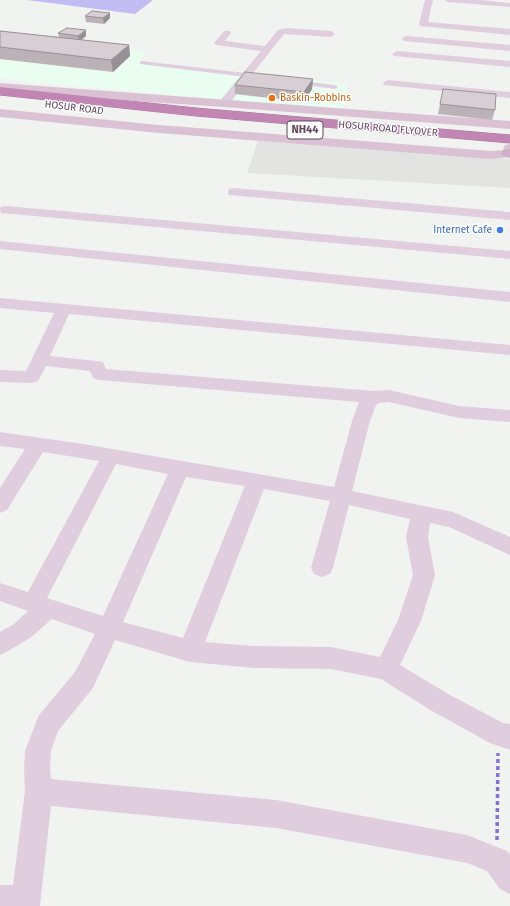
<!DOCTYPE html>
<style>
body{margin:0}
canvas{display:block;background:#f1f3f0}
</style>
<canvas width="510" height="906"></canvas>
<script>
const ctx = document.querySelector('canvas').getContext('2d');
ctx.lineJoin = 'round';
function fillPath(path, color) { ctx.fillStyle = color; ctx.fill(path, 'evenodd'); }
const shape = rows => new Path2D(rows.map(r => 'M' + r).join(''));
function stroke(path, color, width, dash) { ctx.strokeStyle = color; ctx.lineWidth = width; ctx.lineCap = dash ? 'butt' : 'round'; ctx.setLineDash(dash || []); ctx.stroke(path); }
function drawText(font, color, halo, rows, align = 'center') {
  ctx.font = font + ' "Fira Sans",sans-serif'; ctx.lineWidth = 3; ctx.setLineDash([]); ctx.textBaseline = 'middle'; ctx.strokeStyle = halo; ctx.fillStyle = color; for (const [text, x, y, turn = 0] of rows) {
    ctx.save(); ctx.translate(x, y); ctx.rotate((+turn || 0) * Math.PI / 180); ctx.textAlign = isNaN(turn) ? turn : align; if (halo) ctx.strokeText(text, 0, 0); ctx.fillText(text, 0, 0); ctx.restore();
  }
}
const commercial = shape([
 [0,35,146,52,139,61,347,84,342,110,27,82,0,78]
]);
const education = shape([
 [259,138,510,159,510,188,247,173]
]);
const green = shape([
 [27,0,153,0,135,14]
]);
const path = shape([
 [497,840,498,753]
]);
const lane = shape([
 [142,61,246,73,249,75,246,77,140,64,140,62,142,61],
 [300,81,335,85,338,87,335,89,298,84,297,83,300,81]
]);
const street = shape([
 [425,0,433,0,428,22,510,29,510,35,420,26,419,24,425,0],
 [444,0,479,0,510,3,510,7,448,2,444,0],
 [287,28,331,31,335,34,331,37,284,34,228,105,220,105,219,103,220,101,261,51,216,45,214,43,224,31,230,31,231,33,225,41,265,46,278,30,287,28],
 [407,36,510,45,510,51,404,41,402,39,404,37,407,36],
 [397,51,510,61,510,67,394,56,392,54,397,51],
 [388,80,510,92,510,98,384,85,383,83,388,80],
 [234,188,510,212,510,220,229,195,228,192,229,189,234,188],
 [6,206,510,251,510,259,1,213,0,209,1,207,6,206],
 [0,241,510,292,510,302,0,249,0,241],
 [0,298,510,345,510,355,69,314,50,356,97,361,103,362,106,369,374,391,389,390,459,406,510,410,510,422,459,418,389,402,379,403,376,405,370,421,352,491,453,512,510,537,510,555,449,527,430,523,428,537,435,575,421,621,400,665,450,695,503,723,510,724,510,750,490,743,432,711,381,679,331,669,254,668,190,662,115,640,93,688,58,731,51,751,50,768,51,779,276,800,467,835,507,851,510,855,510,894,500,889,487,871,467,863,276,828,51,806,40,906,0,906,0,885,13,885,25,791,24,768,25,751,39,715,75,672,95,634,52,619,30,638,8,651,0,655,0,632,14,624,28,611,0,601,0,583,28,592,99,461,43,452,7,510,0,513,0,488,25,449,0,446,0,432,83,444,334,487,352,421,359,402,99,380,93,378,90,371,46,366,38,381,32,383,0,382,0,370,26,371,54,313,0,308,0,298],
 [116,464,168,474,103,616,47,598,116,464],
 [186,477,245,486,183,638,123,622,186,477],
 [264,489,330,501,311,568,314,574,322,577,330,574,333,568,349,505,410,519,406,537,413,575,398,620,380,657,331,647,254,646,205,642,264,489]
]);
const secondary = shape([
 [0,83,510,121,510,129,224,107,42,95,0,91,0,83],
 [0,109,159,125,491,151,503,150,505,145,510,144,510,157,491,159,159,133,0,117,0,109]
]);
const primary = shape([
 [508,149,510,149,510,158,503,156,501,153,503,150,508,149]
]);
const highway = shape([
 [0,87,196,108,510,135,510,143,196,116,0,95,0,87]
]);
const wall = shape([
 [110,13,110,18,104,24,86,22,85,16],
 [0,31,59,37,58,33,86,36,81,40,129,45,130,56,113,72,0,59],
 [313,79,312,89,304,102,235,94,235,85],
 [440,104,495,110,492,120,438,114]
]);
const shadedWall = shape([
 [110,13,110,18,104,24,103,18],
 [86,30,86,36,79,42,78,36],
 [129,45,130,56,113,72,111,60],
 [313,79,312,89,304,102,304,92]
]);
const building = shape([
 [92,11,110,13,103,18,85,16,92,11],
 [67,28,86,30,78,36,58,33,67,28],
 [0,31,129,45,111,60,0,47,0,31],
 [245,72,313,79,304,92,235,85,245,72],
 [443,89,496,94,495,110,440,104,443,89]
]);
const markers = [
 [272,98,4,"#e8710a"],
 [500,230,4,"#3f7fe0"]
];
const farFoodnames = [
 ["Baskin-Robbins",280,98]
];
const farStreetnames = [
 ["HOSUR ROAD",74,108,7],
 ["HOSUR ROAD FLYOVER",388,129,5]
];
const farShopnames = [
 ["Internet Cafe",492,230]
];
const shields = [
 [305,130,36]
];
const shieldNames = [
 ["NH44",305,130]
];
fillPath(commercial, '#eafdf1');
fillPath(education, '#e3e4e1');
fillPath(green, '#c1bdf2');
stroke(highway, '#ad71a0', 1);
stroke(path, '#8673d1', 3.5, [4, 3]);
fillPath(lane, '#e0cede');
fillPath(street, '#e0cede');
fillPath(secondary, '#dac2d4');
fillPath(primary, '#d0afca');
fillPath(highway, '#c186b4');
fillPath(wall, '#bab2b7');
fillPath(shadedWall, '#979195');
fillPath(building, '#d8cfd5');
stroke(building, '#979195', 1);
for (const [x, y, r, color] of markers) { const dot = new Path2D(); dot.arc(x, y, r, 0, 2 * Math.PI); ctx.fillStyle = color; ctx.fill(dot); stroke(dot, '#fff', 1.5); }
drawText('10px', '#c56008', '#fff', farFoodnames, 'left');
drawText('10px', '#5f475b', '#fff', farStreetnames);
drawText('10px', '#366cbe', '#fff', farShopnames, 'right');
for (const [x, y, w] of shields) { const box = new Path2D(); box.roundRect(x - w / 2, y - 9, w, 18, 3); ctx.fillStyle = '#fff'; ctx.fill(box); stroke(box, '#5f475b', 1); }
drawText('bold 11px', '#5f475b', null, shieldNames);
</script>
